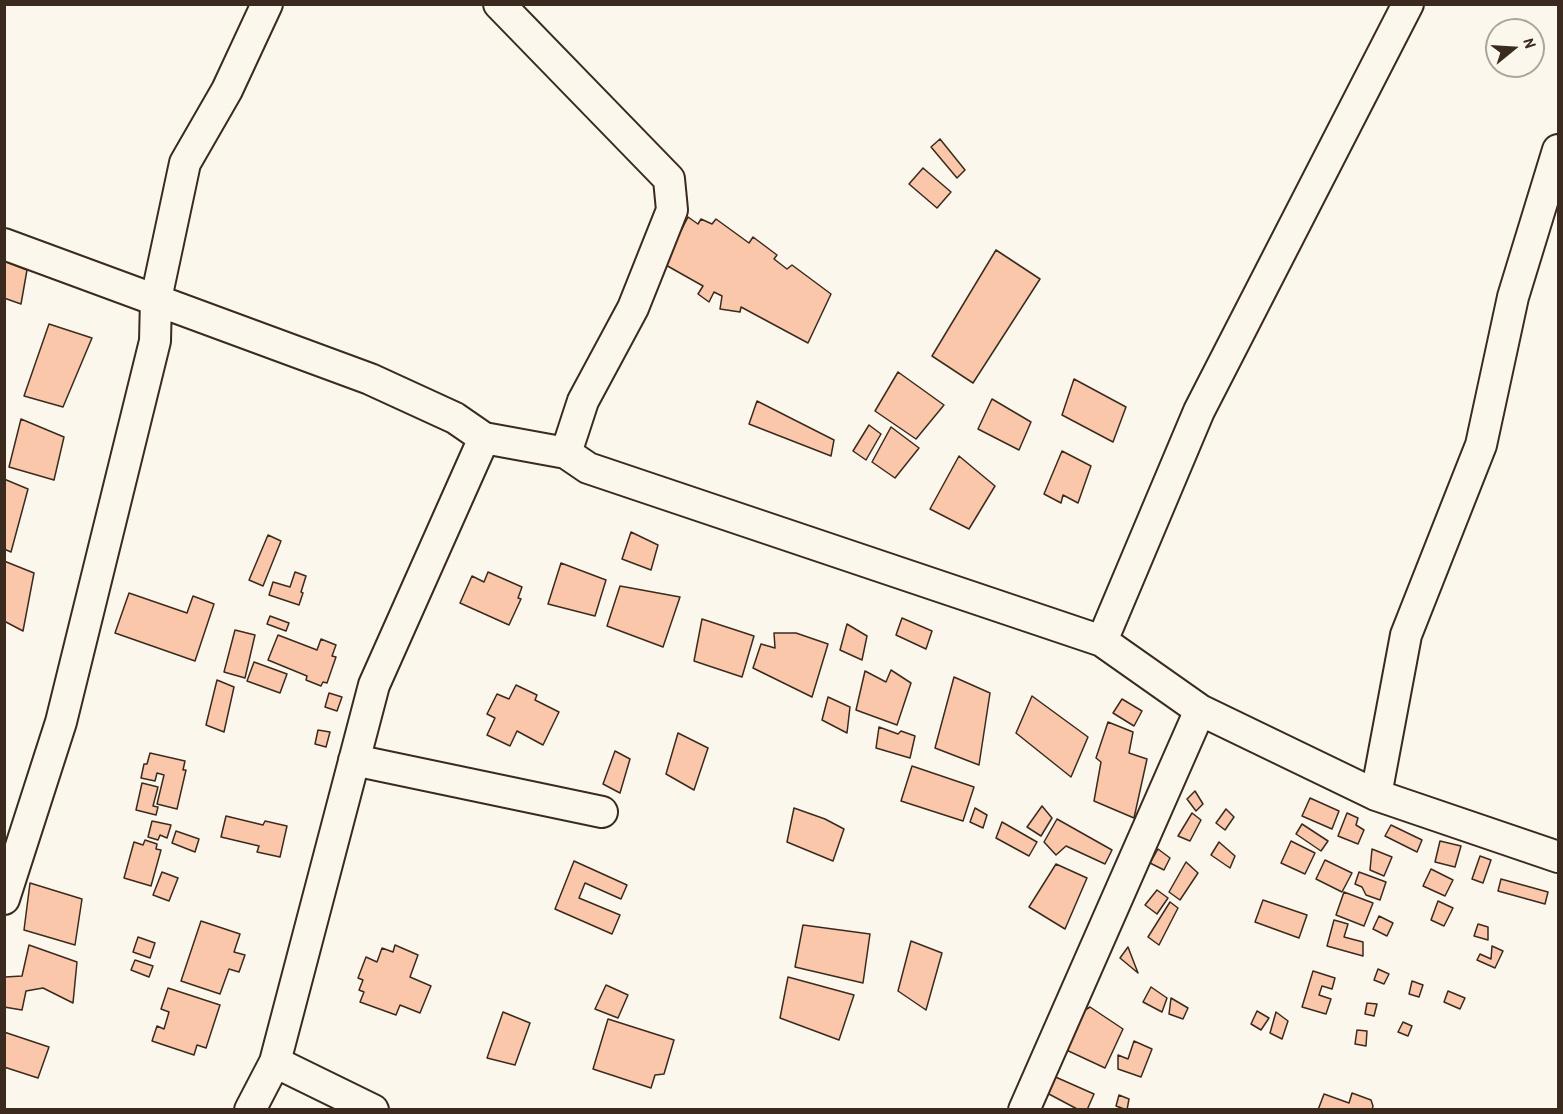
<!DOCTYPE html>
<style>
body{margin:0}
#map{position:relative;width:1563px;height:1114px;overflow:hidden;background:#fbf7ec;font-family:"Patrick Hand",sans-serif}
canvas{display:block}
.frame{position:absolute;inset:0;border:6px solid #3b2a1e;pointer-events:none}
.north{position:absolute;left:1485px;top:18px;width:60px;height:60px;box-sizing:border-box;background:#fbf7ec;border:2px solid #aea59a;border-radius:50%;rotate:72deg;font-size:16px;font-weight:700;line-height:24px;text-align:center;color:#3b2a1e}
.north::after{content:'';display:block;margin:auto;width:21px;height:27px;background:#3b2a1e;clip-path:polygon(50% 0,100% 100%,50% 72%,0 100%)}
</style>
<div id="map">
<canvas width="1563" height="1114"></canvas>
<div class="frame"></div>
<div class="north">N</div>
</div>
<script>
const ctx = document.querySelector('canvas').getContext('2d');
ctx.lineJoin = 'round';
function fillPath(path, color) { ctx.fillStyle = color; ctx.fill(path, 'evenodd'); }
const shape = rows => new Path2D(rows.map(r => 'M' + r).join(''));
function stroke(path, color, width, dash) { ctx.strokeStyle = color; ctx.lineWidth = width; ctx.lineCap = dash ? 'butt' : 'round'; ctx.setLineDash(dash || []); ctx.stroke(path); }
const building = shape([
 [940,139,965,170,957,178,931,147,940,139],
 [923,168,951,192,937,208,909,184,923,168],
 [688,217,698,224,701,219,712,224,716,219,749,243,753,237,777,255,774,259,787,269,792,265,831,294,808,343,741,307,740,312,720,309,722,296,714,292,709,302,698,294,703,286,664,264,688,217],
 [996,250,1040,279,973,383,932,356,996,250],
 [4,261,27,270,21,304,4,298,4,261],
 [49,324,92,338,63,407,24,396,49,324],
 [898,372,944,405,916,439,875,411,898,372],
 [1074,379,1126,407,1113,442,1062,415,1074,379],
 [992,399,1031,422,1019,450,978,429,992,399],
 [757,401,834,440,831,456,749,424,757,401],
 [21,419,64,437,54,480,9,467,21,419],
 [869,425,881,434,866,460,853,451,869,425],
 [891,427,919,448,895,478,872,462,891,427],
 [1062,451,1091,466,1078,503,1063,495,1061,503,1044,494,1062,451],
 [959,456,995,486,969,529,930,509,959,456],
 [4,479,28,489,11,552,4,549,4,479],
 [631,532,658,545,651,570,622,559,631,532],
 [268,535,281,541,263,586,249,580,268,535],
 [4,561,34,573,23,631,4,621,4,561],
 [561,563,606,580,595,616,548,604,561,563],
 [295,572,306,576,301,592,303,593,299,605,269,595,273,582,290,587,295,572],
 [488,572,522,587,518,598,521,599,509,625,460,603,472,576,484,582,488,572],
 [620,586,680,597,663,647,607,626,620,586],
 [129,593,187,613,193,596,214,604,195,661,115,633,129,593],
 [270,616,289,623,286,631,267,624,270,616],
 [902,618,932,631,926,649,896,635,902,618],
 [702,619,754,636,742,677,694,661,702,619],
 [847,624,867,636,862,660,840,650,847,624],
 [235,630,255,635,245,678,224,672,235,630],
 [774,633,796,633,828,644,812,697,753,668,761,644,775,648,774,633],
 [278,635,317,650,321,639,336,645,332,656,336,657,327,683,323,682,321,686,306,680,307,676,268,660,278,635],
 [254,662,287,674,280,693,247,681,254,662],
 [891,670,911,683,897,725,856,710,865,671,886,682,891,670],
 [954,677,990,693,979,765,935,748,954,677],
 [217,680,234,687,224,732,206,725,217,680],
 [516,685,537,695,535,700,559,712,543,745,517,731,510,746,487,735,495,718,487,714,497,694,509,699,516,685],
 [329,693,342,697,337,711,325,707,329,693],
 [1032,696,1088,737,1071,777,1016,733,1032,696],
 [828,697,850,707,847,733,822,720,828,697],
 [1122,699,1142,711,1134,726,1113,713,1122,699],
 [1108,722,1133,732,1129,753,1147,759,1134,818,1094,801,1101,762,1096,758,1108,722],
 [879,727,898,734,901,731,915,736,910,758,876,748,879,727],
 [318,730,330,732,326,747,315,744,318,730],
 [678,733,708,748,694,790,666,774,678,733],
 [615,751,630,759,620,793,603,784,615,751],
 [150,753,185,761,183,770,186,770,177,809,157,804,164,775,157,773,155,781,141,778,144,764,147,764,150,753],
 [912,766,974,787,963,821,901,801,912,766],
 [142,783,158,787,153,806,158,807,156,815,136,810,142,783],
 [1195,791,1203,804,1196,811,1187,799,1195,791],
 [1310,798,1339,811,1332,829,1302,816,1310,798],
 [1042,806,1052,818,1041,836,1027,827,1042,806],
 [794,808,825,819,844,829,833,861,787,842,794,808],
 [975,808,987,815,983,828,970,822,975,808],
 [1226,809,1234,817,1225,830,1216,823,1226,809],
 [1192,813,1201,820,1190,841,1178,836,1192,813],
 [1347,813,1358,818,1356,825,1364,830,1358,844,1338,836,1347,813],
 [226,816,263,825,265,821,287,826,280,857,257,852,259,846,221,837,226,816],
 [1057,819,1112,850,1105,864,1066,846,1056,855,1044,842,1057,819],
 [152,821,171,825,167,838,160,835,158,840,148,837,152,821],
 [1002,822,1037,842,1029,856,996,838,1002,822],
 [1302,824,1328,841,1321,851,1296,834,1302,824],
 [1391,825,1422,840,1417,852,1385,836,1391,825],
 [176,831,199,839,195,852,172,843,176,831],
 [145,840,157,844,156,849,161,850,151,886,124,878,134,842,143,845,145,840],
 [1291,841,1315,853,1305,874,1281,863,1291,841],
 [1440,841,1461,846,1455,867,1435,862,1440,841],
 [1219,842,1235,856,1230,868,1211,855,1219,842],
 [1158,849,1170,858,1164,870,1150,863,1158,849],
 [1372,849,1392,857,1384,876,1370,870,1372,849],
 [1480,856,1491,860,1483,883,1472,879,1480,856],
 [1325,860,1352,873,1342,892,1316,879,1325,860],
 [574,861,627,885,621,899,585,883,579,898,620,915,612,934,555,909,574,861],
 [1186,862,1198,873,1180,900,1169,892,1186,862],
 [1056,864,1087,878,1065,929,1029,907,1056,864],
 [1431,869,1453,880,1445,896,1423,886,1431,869],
 [162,872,178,878,169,901,153,895,162,872],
 [1359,872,1386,882,1380,900,1366,895,1362,887,1355,884,1359,872],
 [1501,879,1548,892,1545,904,1498,891,1501,879],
 [30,883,82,899,75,945,24,930,30,883],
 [1157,890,1168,898,1157,914,1145,905,1157,890],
 [1344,892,1373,903,1364,926,1336,915,1344,892],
 [1263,900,1307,915,1299,938,1255,922,1263,900],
 [1438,901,1453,908,1444,926,1431,920,1438,901],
 [1170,902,1178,908,1159,945,1148,937,1170,902],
 [1379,916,1393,923,1387,936,1373,929,1379,916],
 [1334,920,1348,924,1344,937,1363,942,1363,956,1327,946,1334,920],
 [201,921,240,934,234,952,245,955,239,972,229,969,220,994,181,981,201,921],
 [1478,924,1488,927,1488,940,1474,936,1478,924],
 [803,925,870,934,863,983,795,967,803,925],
 [138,937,155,943,150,958,133,952,138,937],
 [911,941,942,953,926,1010,898,991,911,941],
 [29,945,77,962,73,1003,43,988,26,991,22,1010,4,1007,5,977,22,976,29,945],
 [395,945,418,955,410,977,431,986,420,1013,400,1005,396,1015,360,1002,364,992,359,990,363,980,358,978,366,957,377,962,382,948,393,952,395,945],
 [1492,946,1503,951,1495,968,1477,960,1480,954,1491,959,1492,946],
 [1128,947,1138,973,1120,958,1128,947],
 [135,960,153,966,149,977,131,970,135,960],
 [1378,969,1389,974,1384,984,1374,980,1378,969],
 [1313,971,1335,978,1332,989,1322,986,1319,995,1331,999,1326,1014,1302,1007,1313,971],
 [788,977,854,995,839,1040,780,1018,788,977],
 [1412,981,1423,985,1419,997,1409,994,1412,981],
 [606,985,628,995,618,1018,595,1009,606,985],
 [1151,987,1167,998,1162,1012,1143,1002,1151,987],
 [168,988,220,1005,206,1048,197,1045,194,1055,152,1041,157,1026,164,1029,169,1012,161,1009,168,988],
 [1448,991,1465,998,1460,1009,1444,1002,1448,991],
 [1171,998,1188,1008,1183,1019,1169,1014,1171,998],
 [1367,1003,1377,1004,1374,1016,1365,1014,1367,1003],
 [1090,1007,1123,1029,1105,1068,1062,1048,1072,1018,1090,1007],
 [1257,1011,1269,1018,1261,1030,1251,1024,1257,1011],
 [503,1012,530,1023,515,1065,487,1058,503,1012],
 [1276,1012,1288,1021,1282,1039,1270,1033,1276,1012],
 [608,1019,674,1040,664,1074,655,1075,651,1088,593,1069,608,1019],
 [1403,1022,1412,1026,1408,1036,1398,1032,1403,1022],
 [1357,1030,1367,1031,1366,1046,1355,1044,1357,1030],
 [4,1032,49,1047,38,1078,4,1067,4,1032],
 [1134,1041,1152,1049,1141,1077,1118,1069,1118,1055,1128,1059,1134,1041],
 [1051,1075,1094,1094,1087,1110,1079,1110,1047,1093,1051,1075],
 [1352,1093,1371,1100,1373,1106,1372,1110,1318,1110,1324,1094,1349,1103,1352,1093],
 [1119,1095,1129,1099,1127,1110,1116,1106,1119,1095]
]);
const minor = shape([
 [499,4,669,179,672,210,633,308,583,401,566,453],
 [4,244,370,379,455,418,484,438,566,453,588,468,1102,641,1200,710,1376,795,1558,857],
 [1102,641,1199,411,1408,4],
 [354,760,602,812],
 [1376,795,1406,635,1481,445,1513,297,1558,150],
 [4,899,61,722,155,341,156,299,185,163,227,90,267,4],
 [275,1062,373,1110],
 [250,1110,275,1062,374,685,484,438],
 [1024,1110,1200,710]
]);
fillPath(building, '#fac7aa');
stroke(building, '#3b2a1e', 1.5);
stroke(minor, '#3b2a1e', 34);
stroke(minor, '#fbf7ec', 30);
</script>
